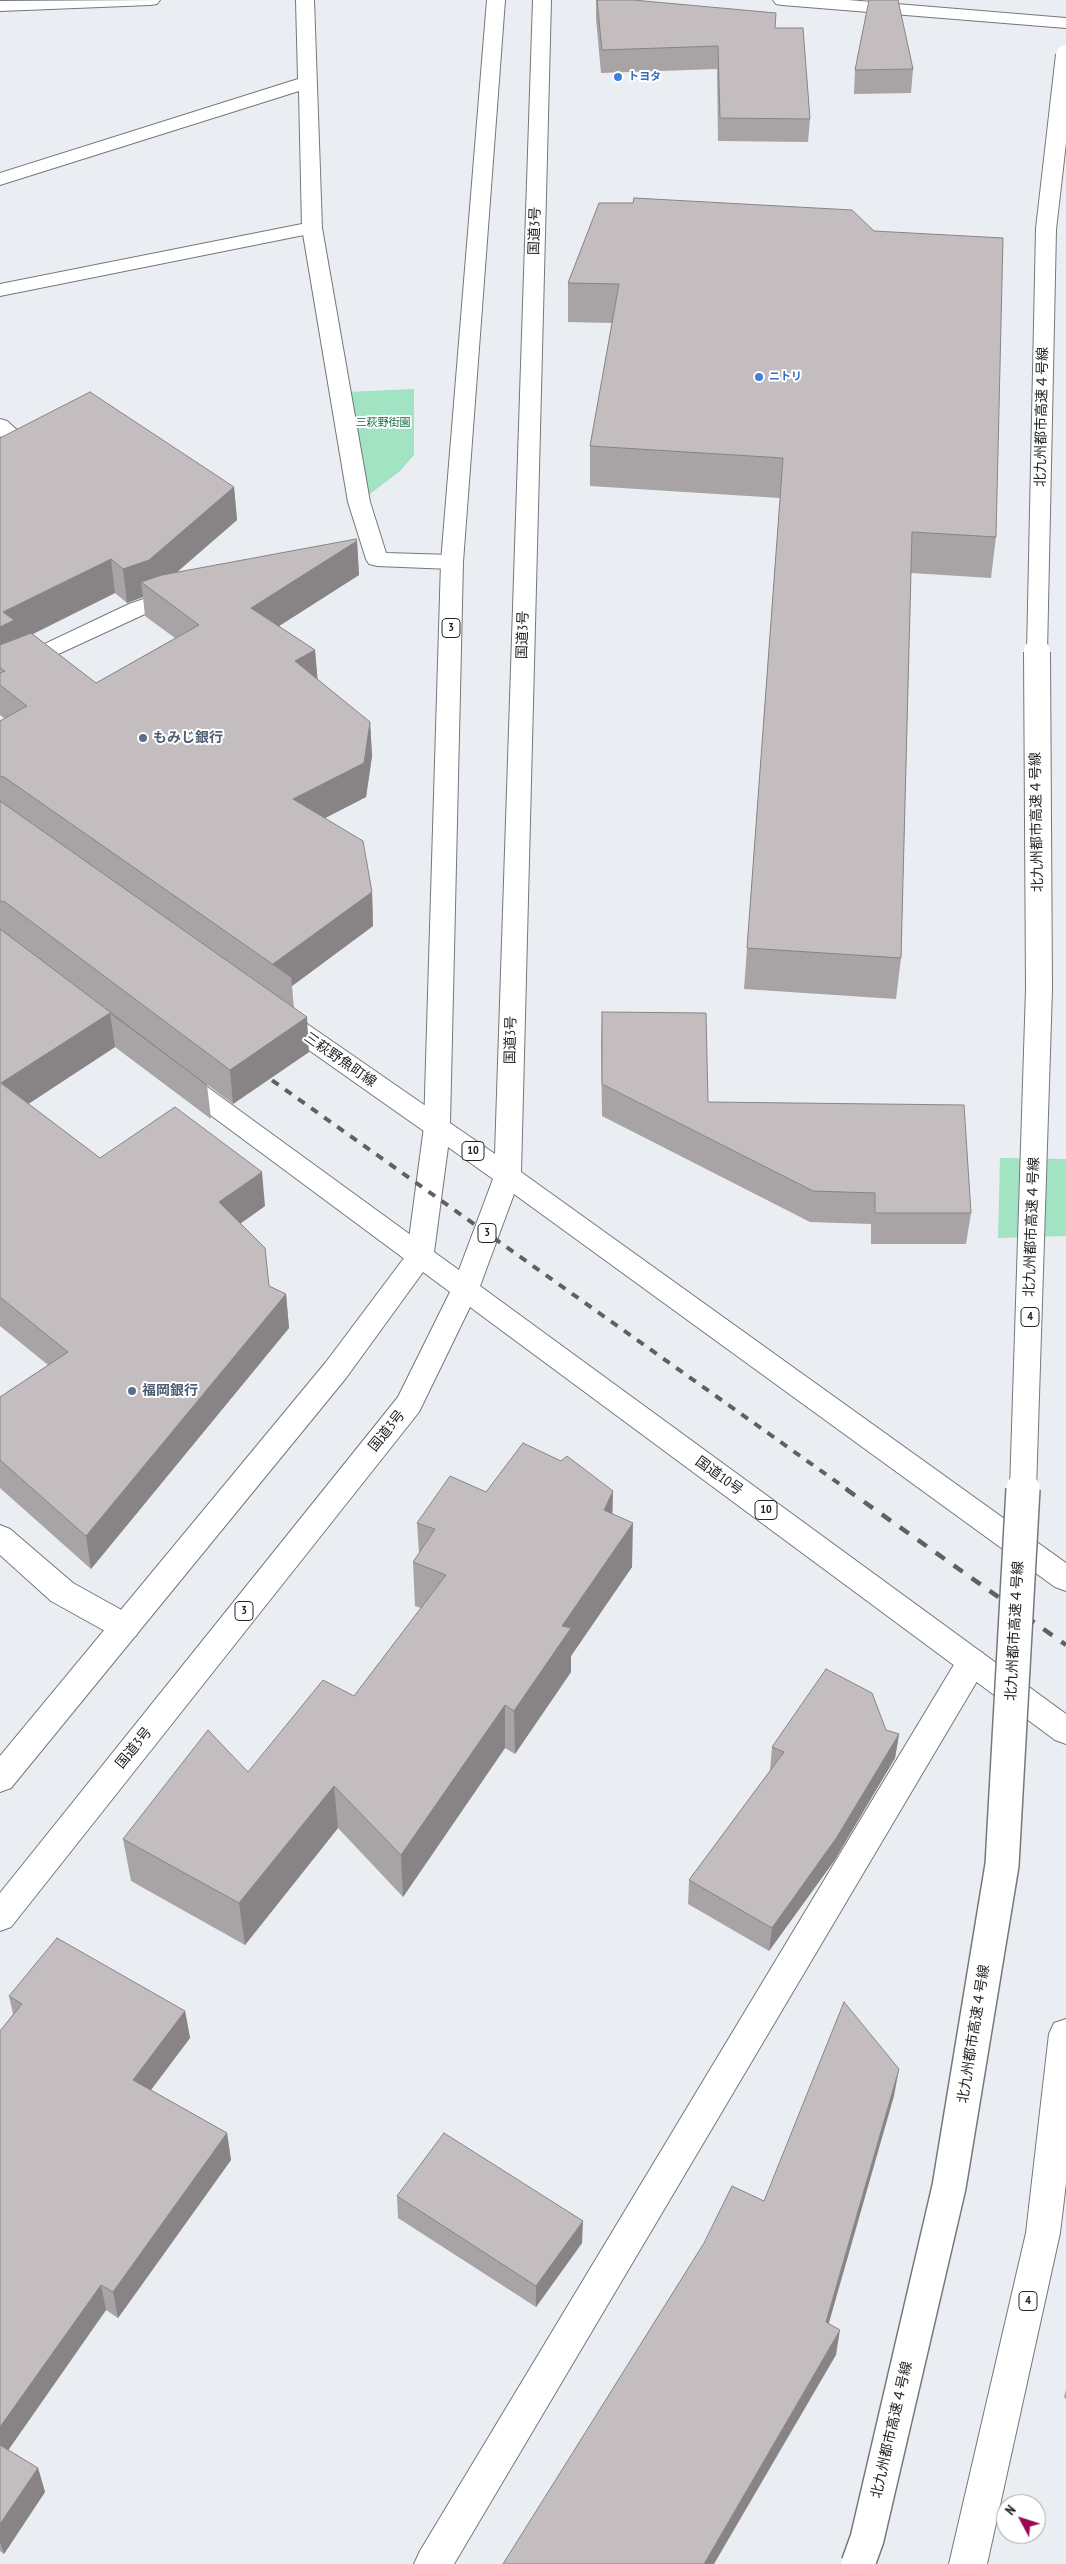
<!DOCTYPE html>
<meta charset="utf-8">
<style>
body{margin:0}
#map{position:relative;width:1066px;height:2564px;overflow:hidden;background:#eaeef2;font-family:"PT Sans Narrow",sans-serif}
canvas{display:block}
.north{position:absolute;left:996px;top:2494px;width:50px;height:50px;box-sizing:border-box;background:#fff;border:1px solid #a6a7a7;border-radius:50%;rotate:310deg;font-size:14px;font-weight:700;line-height:20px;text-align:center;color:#212324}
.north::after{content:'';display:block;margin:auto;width:18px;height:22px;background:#9c0754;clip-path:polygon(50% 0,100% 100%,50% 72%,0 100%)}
</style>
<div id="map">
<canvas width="1066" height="2564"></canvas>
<div class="north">N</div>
</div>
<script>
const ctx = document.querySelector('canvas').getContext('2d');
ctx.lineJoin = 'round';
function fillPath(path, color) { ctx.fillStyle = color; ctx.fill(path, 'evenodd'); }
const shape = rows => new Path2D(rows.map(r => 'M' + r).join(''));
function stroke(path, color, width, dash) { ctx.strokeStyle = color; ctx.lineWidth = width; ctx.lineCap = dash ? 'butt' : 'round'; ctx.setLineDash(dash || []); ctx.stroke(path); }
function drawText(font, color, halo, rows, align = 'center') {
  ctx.font = font + ' "PT Sans Narrow","Noto Sans JP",sans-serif'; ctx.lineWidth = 4; ctx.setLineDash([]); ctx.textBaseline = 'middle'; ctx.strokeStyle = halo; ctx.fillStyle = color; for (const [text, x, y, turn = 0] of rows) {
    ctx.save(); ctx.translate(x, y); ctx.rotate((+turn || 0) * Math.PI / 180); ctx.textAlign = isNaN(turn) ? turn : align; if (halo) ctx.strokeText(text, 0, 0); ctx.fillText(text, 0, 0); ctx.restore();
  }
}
const green = shape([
 [414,389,414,455,400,471,366,497,346,392],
 [1000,1158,1066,1159,1066,1236,998,1238]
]);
const service = shape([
 [312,222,319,224,322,228,319,232,0,296,0,284,312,222],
 [0,419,7,421,27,439,31,443,27,447,20,449,13,447,0,436,0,419]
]);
const minor = shape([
 [296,0,314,0,322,228,370,502,386,553,452,555,460,557,463,562,460,567,452,569,377,566,369,564,366,559,348,502,302,228,299,91,0,185,0,173,298,79,296,0],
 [179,587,187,589,190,594,187,599,145,614,0,681,0,665,129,604,179,587],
 [0,1525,10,1529,73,1583,136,1618,140,1627,136,1636,125,1639,114,1636,51,1601,0,1555,0,1525],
 [972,1649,983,1653,987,1662,983,1671,454,2564,414,2564,420,2551,961,1653,972,1649]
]);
const tertiary = shape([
 [160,0,157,4,151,5,0,11,0,1,160,0],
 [773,0,848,0,1066,18,1066,28,782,5,776,4,773,0]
]);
const secondary = shape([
 [278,1007,287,1010,446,1120,450,1127,446,1134,437,1136,428,1134,269,1022,265,1016,269,1010,278,1007],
 [179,1070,188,1073,430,1249,434,1256,430,1263,420,1266,410,1263,170,1085,166,1079,170,1073,179,1070]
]);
const trunk = shape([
 [487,0,505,0,463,562,450,1123,495,1154,533,0,551,0,521,1172,1066,1563,1066,1591,1055,1587,514,1194,480,1286,1066,1714,1066,1744,1055,1740,470,1307,419,1412,11,1927,0,1931,0,1893,398,1397,450,1292,423,1272,346,1378,11,1788,0,1792,0,1756,326,1362,407,1254,424,1127,441,562,487,0],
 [448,1147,493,1179,459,1270,434,1252,448,1147]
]);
const motorway = shape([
 [1066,2019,1066,2183,1060,2233,987,2564,949,2564,1026,2233,1049,2034,1054,2023,1066,2019]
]);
const railFar1 = shape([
 [259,1071,848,1490]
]);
const rail = shape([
 [846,1489,1066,1645]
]);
const motorwayBridgeFar2 = shape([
 [1037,653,1046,229,1066,55]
]);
const motorwayBridgeFar1 = shape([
 [1023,1490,1039,989,1037,652]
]);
const motorwayBridge = shape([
 [858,2564,867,2539,949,2187,1002,1865,1023,1489]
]);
const wall = shape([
 [596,0,633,0,775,28,810,119,808,142,718,141,717,69,601,73,596,19],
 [913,69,911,93,854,94,855,70],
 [599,203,996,537,991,578,911,573,901,958,896,999,744,989,780,498,590,486,590,446,612,323,568,322,568,283],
 [0,438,234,487,237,520,177,572,357,541,359,575,279,626,315,650,317,679,370,722,372,756,366,797,325,818,372,892,373,926,292,986,294,1008,309,1052,233,1104,9,936,207,1085,211,1119,115,1047,28,1104,100,1158,265,1206,241,1223,269,1286,286,1294,289,1328,91,1569,0,1488,0,1397,48,1365,0,1326,0,721,5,719,0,715],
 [115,593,127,603,143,597,145,616,175,638,96,683,32,634],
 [602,1012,708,1102,971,1213,966,1244,871,1244,871,1224,810,1222,602,1116,601,1044],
 [486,1492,612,1514,632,1567,571,1656,571,1672,515,1754,505,1748,403,1897,338,1828,245,1945,131,1881,123,1839,248,1772,354,1696,421,1608,415,1606,413,1562,419,1553,417,1523],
 [886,1730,899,1734,895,1758,834,1861,769,1951,688,1904,689,1880,770,1771,772,1747],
 [9,1996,185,2011,190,2038,151,2090,227,2133,231,2160,118,2318,106,2310,8,2450,38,2468,45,2492,4,2554,0,2551,0,2031,13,2014],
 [397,2196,582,2243,536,2307,398,2218],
 [1066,2390,1066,2399,1064,2397]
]);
const shadedWall = shape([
 [234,487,237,520,154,592,141,582,143,597,127,603,123,569],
 [357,541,359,575,254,642,251,608],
 [111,559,115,593,17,642,0,663,0,627,3,612],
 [315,650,318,684,295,661],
 [370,722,372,756,366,797,296,833,293,799],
 [372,892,373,926,292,986,291,977,273,964],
 [110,1013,115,1047,7,1118,1,1083],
 [307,1017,309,1052,233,1104,230,1070],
 [262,1172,265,1206,223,1236,219,1202],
 [286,1294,289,1328,91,1569,86,1536],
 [613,1491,612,1536,604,1510],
 [633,1523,632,1567,571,1656,571,1672,515,1754,514,1711,562,1626],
 [505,1705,505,1748,403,1897,401,1855],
 [899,1734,895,1758,834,1861,769,1951,772,1928],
 [334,1786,338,1828,245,1945,239,1903],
 [185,2011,190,2038,138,2107,133,2080],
 [899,2069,894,2096,822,2347,826,2322],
 [227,2133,231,2160,118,2318,113,2292],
 [583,2221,582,2243,536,2307,536,2286],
 [101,2285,106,2310,0,2462,0,2427],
 [840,2330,836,2355,714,2564,704,2564],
 [38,2468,45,2492,4,2554,0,2542,0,2524]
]);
const building = shape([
 [597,0,633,0,776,13,775,28,803,28,810,119,720,118,718,46,602,50,597,0],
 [869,0,898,0,913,69,855,70,869,0],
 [634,198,852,210,874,231,1003,238,996,537,912,532,901,958,747,948,783,458,590,446,619,284,568,283,599,203,633,203,634,198],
 [90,392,234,487,149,560,123,569,111,559,3,612,14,620,0,627,0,438,90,392],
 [356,539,357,541,251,608,315,650,295,661,370,722,364,763,293,799,363,841,372,892,273,964,291,977,4,777,0,776,0,721,27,706,0,685,0,673,5,671,0,668,0,645,31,633,96,683,199,625,141,582,162,575,356,539],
 [0,801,307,1017,230,1070,5,902,0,901,0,801],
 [0,929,207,1085,110,1013,1,1083,100,1158,175,1107,262,1172,219,1202,265,1248,269,1286,286,1294,86,1536,0,1460,0,1397,68,1352,0,1297,0,929],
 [602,1012,706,1013,708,1102,964,1105,971,1213,875,1213,875,1193,813,1191,602,1084,602,1012],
 [523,1443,561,1461,567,1456,613,1491,604,1510,633,1523,562,1626,571,1628,514,1711,505,1705,401,1855,334,1786,239,1903,123,1839,208,1730,248,1772,323,1680,354,1696,446,1575,413,1562,435,1529,417,1523,450,1476,486,1492,523,1443],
 [826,1669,872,1693,886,1730,899,1734,837,1837,772,1928,689,1880,784,1752,772,1747,826,1669],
 [57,1938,185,2011,133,2080,227,2133,113,2292,101,2285,0,2427,0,2031,22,2004,9,1996,57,1938],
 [844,2002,899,2069,826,2322,840,2330,704,2564,503,2564,704,2243,732,2186,764,2201,844,2002],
 [444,2133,583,2221,536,2286,397,2196,444,2133],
 [0,2445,38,2468,0,2524,0,2445]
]);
const markers = [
 [618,77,5,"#3f7fe0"],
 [759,377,5,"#3f7fe0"],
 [143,738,5,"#5c6f8a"],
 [132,1391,5,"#5c6f8a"]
];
const farShopnames = [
 ["トヨタ",628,77],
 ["ニトリ",769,377]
];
const farParknames = [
 ["三萩野街園",383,423]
];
const shields = [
 [451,628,18],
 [473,1151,22],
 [487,1233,18],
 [1030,1317,18],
 [766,1510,22],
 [244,1611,18],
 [1028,2301,18]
];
const shieldNames = [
 ["3",451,628],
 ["10",473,1151],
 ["3",487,1233],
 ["4",1030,1317],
 ["10",766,1510],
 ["3",244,1611],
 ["4",1028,2301]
];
const streetNames = [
 ["国道3号",535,231,-88],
 ["北九州都市高速４号線",1042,417,-89],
 ["国道3号",523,635,-88],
 ["北九州都市高速４号線",1037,822,-91],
 ["国道3号",511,1040,-89],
 ["三萩野魚町線",340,1060,35],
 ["北九州都市高速４号線",1032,1227,-88],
 ["国道3号",387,1431,-51],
 ["国道10号",719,1476,36],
 ["北九州都市高速４号線",1015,1631,-87],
 ["国道3号",134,1748,-51],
 ["北九州都市高速４号線",974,2034,-81],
 ["北九州都市高速４号線",892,2430,-77]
];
const serviceNames = [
 ["もみじ銀行",153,738],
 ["福岡銀行",142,1391]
];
fillPath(green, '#a1e3c2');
stroke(service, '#74787b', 2);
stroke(minor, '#74787b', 2);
stroke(tertiary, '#74787b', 2);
stroke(secondary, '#74787b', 2);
stroke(trunk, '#74787b', 2);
stroke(motorway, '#74787b', 2);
fillPath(service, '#fff');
fillPath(minor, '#fff');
fillPath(tertiary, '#fff');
fillPath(secondary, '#fff');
fillPath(trunk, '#fff');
fillPath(motorway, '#fff');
stroke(railFar1, '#5e6062', 4, [8, 8]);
stroke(rail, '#5e6062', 4.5, [11, 11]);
stroke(motorwayBridgeFar2, '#74787b', 22, []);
stroke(motorwayBridgeFar1, '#74787b', 28, []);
stroke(motorwayBridge, '#74787b', 36, []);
stroke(motorwayBridgeFar2, '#fff', 20);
stroke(motorwayBridgeFar1, '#fff', 26);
stroke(motorwayBridge, '#fff', 33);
fillPath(wall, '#a8a3a4');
fillPath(shadedWall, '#888486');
fillPath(building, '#c3bdbf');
stroke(building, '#888486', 1);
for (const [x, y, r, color] of markers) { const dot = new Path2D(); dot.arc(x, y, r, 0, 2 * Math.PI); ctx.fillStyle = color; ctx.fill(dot); stroke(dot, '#fff', 2); }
drawText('bold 11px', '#366cbe', '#fff', farShopnames, 'left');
drawText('11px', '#0e6746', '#fff', farParknames);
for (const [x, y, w] of shields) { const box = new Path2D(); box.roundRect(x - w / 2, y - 9.5, w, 19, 4); ctx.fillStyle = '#fff'; ctx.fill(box); stroke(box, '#212324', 1); }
drawText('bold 12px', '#212324', null, shieldNames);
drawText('14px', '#212324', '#fff', streetNames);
drawText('bold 14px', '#4e5e75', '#fff', serviceNames, 'left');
</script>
